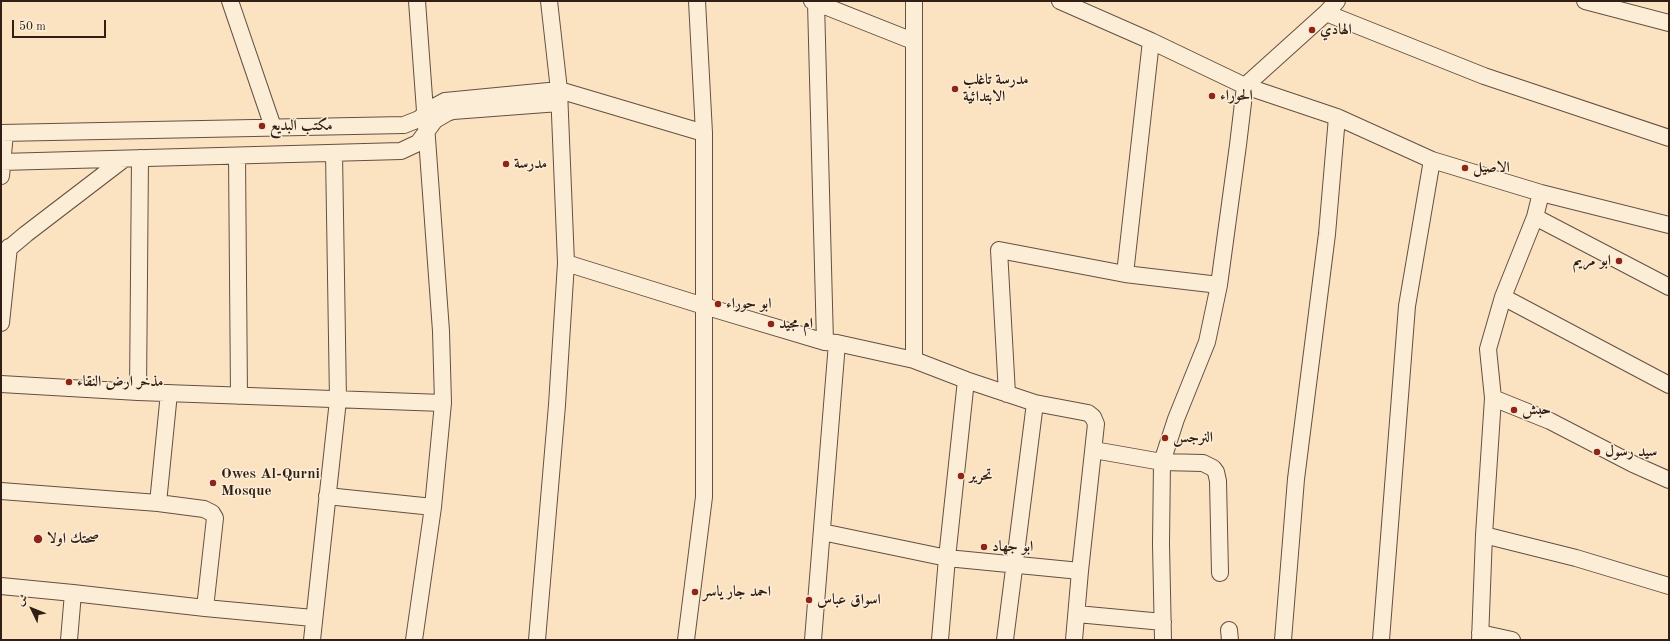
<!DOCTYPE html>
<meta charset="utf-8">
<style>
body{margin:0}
#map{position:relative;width:1670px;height:641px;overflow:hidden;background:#fbe3c2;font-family:"Old Standard TT",Amiri,serif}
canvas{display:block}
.frame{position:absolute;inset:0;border:2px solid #311f16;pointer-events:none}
.north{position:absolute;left:12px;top:589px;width:40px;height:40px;-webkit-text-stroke:3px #fcedd7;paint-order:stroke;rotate:313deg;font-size:11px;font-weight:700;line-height:16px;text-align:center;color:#311f16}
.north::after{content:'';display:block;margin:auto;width:14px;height:18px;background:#311f16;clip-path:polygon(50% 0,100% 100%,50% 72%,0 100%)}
.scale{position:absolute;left:12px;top:20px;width:94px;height:18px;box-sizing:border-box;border:2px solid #311f16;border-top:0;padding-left:5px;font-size:12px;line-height:14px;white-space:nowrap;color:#311f16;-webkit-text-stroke:3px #fcedd7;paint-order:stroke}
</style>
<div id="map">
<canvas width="1670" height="641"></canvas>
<div class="frame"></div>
<div class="north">ش</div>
<div class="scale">50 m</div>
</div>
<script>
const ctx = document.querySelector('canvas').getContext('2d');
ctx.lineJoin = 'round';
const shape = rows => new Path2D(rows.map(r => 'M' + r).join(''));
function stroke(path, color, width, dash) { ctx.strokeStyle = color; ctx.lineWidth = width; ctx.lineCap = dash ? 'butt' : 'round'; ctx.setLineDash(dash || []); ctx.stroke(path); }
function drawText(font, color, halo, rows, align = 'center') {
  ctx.font = font + ' "Old Standard TT",Amiri,serif'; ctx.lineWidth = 3; ctx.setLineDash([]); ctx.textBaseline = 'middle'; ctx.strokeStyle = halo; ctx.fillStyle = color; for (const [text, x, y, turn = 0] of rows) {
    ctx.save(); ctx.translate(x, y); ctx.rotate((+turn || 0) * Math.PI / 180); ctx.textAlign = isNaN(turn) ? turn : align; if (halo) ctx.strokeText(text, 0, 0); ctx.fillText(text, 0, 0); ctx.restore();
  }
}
const minor = shape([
 [230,1,273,127],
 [812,1,913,41],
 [1060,1,1151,41,1245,86,1337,117,1432,160,1541,193,1669,225],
 [1585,1,1669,23],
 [816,3,825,342],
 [1326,13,1484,76,1669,138],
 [1,133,404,125,419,119,432,108,445,101,559,90,704,133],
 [237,156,239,396],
 [1,162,401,151,418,143,435,120,447,113,453,111,559,103],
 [1,176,5,133],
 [1535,217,1669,287],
 [1,255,26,234,124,159],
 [566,263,704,306,825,342,837,343,914,360,966,380,1035,403,1088,413,1093,417,1096,424,1080,571,1074,640],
 [1125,274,1151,41],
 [1503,297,1669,385],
 [1,323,9,247],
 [914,360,914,1],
 [1,384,138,392,443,403],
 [138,392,140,158],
 [1007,394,999,250,1125,274,1219,285],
 [1493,398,1550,421,1633,464,1669,480],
 [1094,450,1162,462,1203,463,1213,468,1216,472,1218,481,1220,573],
 [1,491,158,503,204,509,212,513,215,518,205,608],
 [327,496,433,507],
 [158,503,169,393],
 [822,532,947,558,1080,571],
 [1484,535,1576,558,1669,586],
 [1,586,73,593,205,608,313,618],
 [1077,614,1163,622],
 [1229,630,1230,640],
 [1480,633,1512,640],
 [69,640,73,593],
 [312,640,338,400,334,153],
 [414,640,433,507,443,403,441,331,417,1],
 [537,640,557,405,566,263,559,90,549,1],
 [686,640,704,497,704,133,697,1],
 [813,640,837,343],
 [940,640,947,558,966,380],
 [1005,640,1035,403],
 [1163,640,1161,544,1162,462,1176,419,1207,342,1219,285,1238,145,1245,86,1326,13,1337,1],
 [1283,640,1296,479,1327,234,1337,117],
 [1381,640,1407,306,1432,160],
 [1480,640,1484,535,1493,398,1488,349,1503,297,1535,217,1541,193]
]);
const markers = [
 [1312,30,4,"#8f2418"],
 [955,89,4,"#8f2418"],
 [1212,96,4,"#8f2418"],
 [262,126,4,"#8f2418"],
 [506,164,4,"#8f2418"],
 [1465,168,4,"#8f2418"],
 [1619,261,4,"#8f2418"],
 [718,304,4,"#8f2418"],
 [771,324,4,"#8f2418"],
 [69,382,4,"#8f2418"],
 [1514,410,4,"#8f2418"],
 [1165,438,4,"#8f2418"],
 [1597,452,4,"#8f2418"],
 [961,476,4,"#8f2418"],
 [213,483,4,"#8f2418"],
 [38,539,5,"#8f2418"],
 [984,547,4,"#8f2418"],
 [695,592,4,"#8f2418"],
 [809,600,4,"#8f2418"]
];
const poiNames = [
 ["الهادي",1320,30],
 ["مدرسة تاغلب",963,80],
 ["الابتدائية",963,97],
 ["الحوراء",1220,96],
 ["مكتب البديع",270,126],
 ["مدرسة",514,164],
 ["الاصيل",1473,168],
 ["ابو مريم",1611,261,"right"],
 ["ابو حوراء",726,304],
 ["ام مجيد",779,324],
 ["مذخر ارض النقاء",77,382],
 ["حبش",1522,410],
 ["النرجس",1173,438],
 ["سيد رسول",1605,452],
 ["Owes Al-Qurni",221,474],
 ["Mosque",221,491],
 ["تحرير",969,476],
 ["صحتك اولا",47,539],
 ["ابو جهاد",992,547],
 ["احمد جار ياسر",703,592],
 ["اسواق عباس",817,600]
];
stroke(minor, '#645041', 18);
stroke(minor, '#fcedd7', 16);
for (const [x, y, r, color] of markers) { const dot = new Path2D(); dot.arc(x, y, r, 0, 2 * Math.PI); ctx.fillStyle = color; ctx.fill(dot); stroke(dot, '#fcedd7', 1.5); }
drawText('bold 15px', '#311f16', '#fcedd7', poiNames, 'left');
</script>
